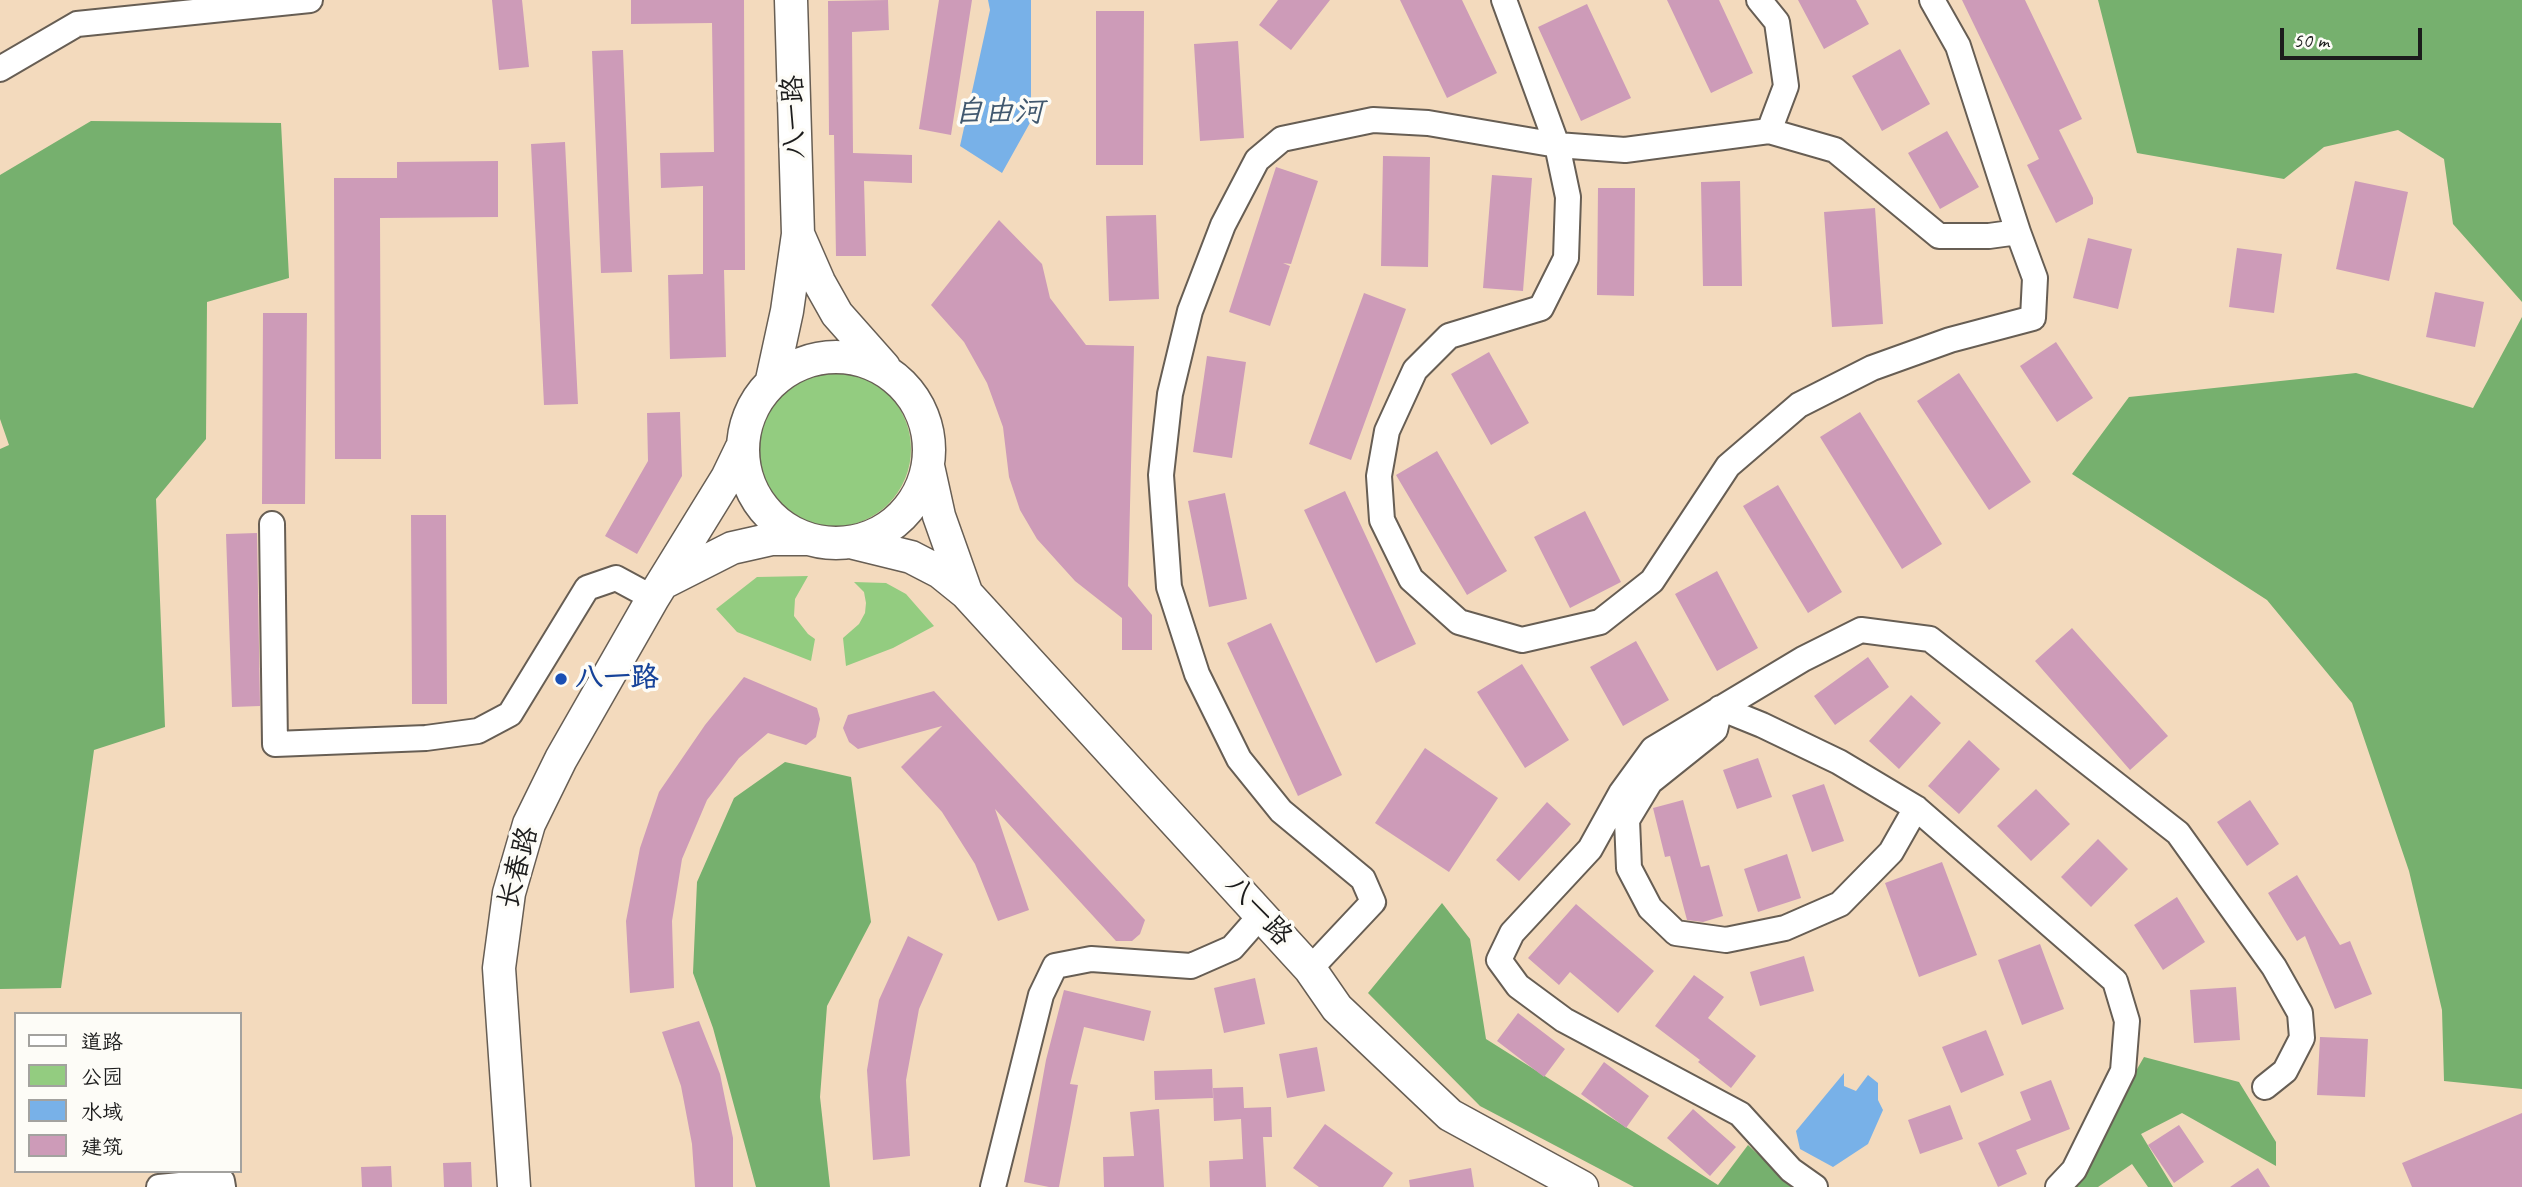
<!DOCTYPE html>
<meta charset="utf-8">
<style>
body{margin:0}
#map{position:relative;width:2522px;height:1187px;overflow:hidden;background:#f3dabd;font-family:Caveat,"LXGW WenKai TC",sans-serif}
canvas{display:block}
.legend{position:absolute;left:14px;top:1012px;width:228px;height:161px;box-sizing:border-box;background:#fdfcf7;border:2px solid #a3a29f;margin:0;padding:9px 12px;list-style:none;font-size:21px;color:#1c1c1c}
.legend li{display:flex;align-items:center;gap:14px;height:35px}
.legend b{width:35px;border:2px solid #a3a29f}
.scale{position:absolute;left:2280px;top:28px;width:142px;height:32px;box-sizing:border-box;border:4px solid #1c1c1c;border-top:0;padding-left:9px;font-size:21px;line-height:24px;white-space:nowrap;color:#1c1c1c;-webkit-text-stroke:5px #fdfcf7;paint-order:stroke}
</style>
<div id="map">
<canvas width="2522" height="1187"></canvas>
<ul class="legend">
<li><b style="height:9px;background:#fff"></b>道路</li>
<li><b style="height:19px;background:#93cc80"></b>公园</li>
<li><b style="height:19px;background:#78b1e8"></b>水域</li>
<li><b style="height:19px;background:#cd9bb8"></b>建筑</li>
</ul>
<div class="scale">50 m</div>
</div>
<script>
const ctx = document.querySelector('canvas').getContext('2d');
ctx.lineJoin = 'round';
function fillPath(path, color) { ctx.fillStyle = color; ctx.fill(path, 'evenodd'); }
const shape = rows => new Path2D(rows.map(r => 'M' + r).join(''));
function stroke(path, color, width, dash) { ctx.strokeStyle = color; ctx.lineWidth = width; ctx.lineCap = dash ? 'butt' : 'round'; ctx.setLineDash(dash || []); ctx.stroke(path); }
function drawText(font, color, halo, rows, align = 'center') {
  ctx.font = font + ' Caveat,"LXGW WenKai TC",sans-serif'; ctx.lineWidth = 7; ctx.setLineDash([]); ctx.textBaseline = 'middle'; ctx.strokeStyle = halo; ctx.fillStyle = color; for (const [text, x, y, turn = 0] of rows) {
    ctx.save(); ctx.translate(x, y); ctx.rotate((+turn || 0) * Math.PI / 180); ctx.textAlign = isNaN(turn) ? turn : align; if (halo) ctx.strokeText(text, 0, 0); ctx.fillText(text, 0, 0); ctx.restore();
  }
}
const green = shape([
 '755 449a78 78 0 1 1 156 0a78 78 0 1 1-156 0Z',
 [808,576,795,599,794,616,808,634,815,639,811,661,737,632,716,609,757,577],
 [854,582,886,583,906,594,934,626,893,648,846,666,843,638,859,624,865,613,866,603,864,592]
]);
const forest = shape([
 [2098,0,2522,0,2522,302,2453,224,2444,159,2398,130,2324,147,2284,179,2137,153],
 [91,121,281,123,289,278,207,302,206,439,156,499,165,727,94,750,61,988,0,989,0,449,9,445,0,419,0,175],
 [2522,317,2522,1089,2444,1081,2442,1010,2409,871,2352,703,2267,600,2072,474,2129,397,2356,373,2473,408],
 [785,762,851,777,871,922,827,1006,820,1097,830,1187,756,1187,713,1028,693,973,697,882,734,798],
 [1442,903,1470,939,1486,1039,1718,1185,1748,1145,1793,1187,1634,1187,1480,1106,1368,993],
 [2144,1057,2239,1082,2276,1142,2276,1166,2182,1113,2141,1134,2173,1187,2148,1187,2132,1164,2098,1187,2069,1187]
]);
const water = shape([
 [988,0,1031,0,1031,121,1002,173,960,146,990,10],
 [1844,1073,1844,1086,1856,1091,1868,1075,1878,1083,1878,1100,1883,1110,1868,1144,1833,1167,1800,1149,1796,1131]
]);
const building = shape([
 [492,0,522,0,529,67,499,70],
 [631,0,744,0,745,270,724,270,726,357,670,359,668,275,703,274,703,186,661,188,660,153,714,152,712,23,631,24],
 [888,0,889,30,852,32,853,153,912,155,912,183,864,181,866,256,836,256,834,135,829,135,828,1],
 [939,0,972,0,951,135,919,129],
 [1278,0,1330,0,1291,50,1259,25],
 [1400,0,1462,0,1497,73,1447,98],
 [1667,0,1719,0,1753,73,1711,93],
 [1798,0,1856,0,1869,24,1824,49],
 [1962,0,2025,0,2082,119,2059,130,2093,198,2093,204,2056,223,2027,165,2039,159],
 [1587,4,1631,98,1581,121,1538,27],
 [1096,11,1144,11,1143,165,1096,165],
 [1238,41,1244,138,1200,141,1194,44],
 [1900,49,1930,104,1882,131,1852,76],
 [623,50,632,272,601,273,592,51],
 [1947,131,1979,187,1940,209,1908,153],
 [565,142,578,404,544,405,531,144],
 [1383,156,1430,157,1428,267,1381,266],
 [498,161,498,217,380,218,381,459,335,459,334,178,397,178,397,162],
 [1276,167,1318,181,1291,264,1283,263,1290,266,1270,326,1229,312],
 [1492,175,1532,178,1523,291,1483,288],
 [1740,181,1742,286,1703,286,1701,182],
 [2355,181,2408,192,2389,281,2336,269],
 [1598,188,1635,188,1634,296,1597,295],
 [1875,208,1883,324,1832,327,1824,212],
 [1156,215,1159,299,1109,301,1106,216],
 [999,220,1042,264,1050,298,1086,345,1134,346,1128,586,1152,615,1152,650,1122,650,1122,618,1075,581,1037,539,1020,510,1009,477,1003,427,987,383,964,342,931,305],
 [2088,238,2132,249,2118,309,2073,298],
 [2237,248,2282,254,2274,313,2229,307],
 [2435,292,2484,302,2475,347,2426,337],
 [1364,293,1406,309,1351,460,1309,444],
 [263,313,307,313,305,504,262,504],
 [2056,342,2093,398,2057,422,2020,366],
 [1489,352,1529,423,1491,445,1451,374],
 [1207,356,1246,362,1232,458,1193,452],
 [1959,373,2031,482,1989,510,1917,401],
 [680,412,682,476,637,554,605,536,648,461,647,413],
 [1860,412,1942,544,1902,569,1820,437],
 [1437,451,1507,571,1467,595,1396,475],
 [1778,485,1842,592,1808,613,1743,506],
 [1345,491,1416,644,1376,663,1304,510],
 [1225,493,1247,599,1209,607,1188,501],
 [1585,511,1621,582,1570,608,1534,537],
 [411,515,446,515,447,704,412,704],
 [257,533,260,706,232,707,226,534],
 [1717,571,1758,648,1717,671,1675,594],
 [1271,623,1342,775,1298,796,1227,643],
 [2072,628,2168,736,2130,770,2035,661],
 [1636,641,1669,700,1623,726,1590,667],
 [1868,657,1889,687,1835,725,1814,696],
 [1522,664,1569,740,1525,768,1477,692],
 [744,677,817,708,820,719,816,737,806,745,768,733,739,758,707,800,682,859,672,921,674,988,630,993,626,921,640,848,659,792,705,725],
 [934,691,1145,920,1140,934,1132,941,1116,941,995,809,1029,910,998,921,975,864,942,812,901,767,942,726,858,749,849,742,843,728,848,715],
 [1911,695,1941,723,1899,769,1869,741],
 [1969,740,2000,769,1959,814,1928,786],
 [1425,748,1498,798,1449,872,1375,823],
 [1758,758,1772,797,1737,809,1723,770],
 [1824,784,1844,841,1812,852,1792,795],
 [2036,789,2070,824,2031,861,1997,826],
 [1683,800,1701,867,1709,865,1723,916,1703,922,1687,920,1670,856,1665,857,1653,808],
 [2250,800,2279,844,2247,866,2217,822],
 [1547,802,1571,824,1519,881,1496,860],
 [2098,839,2128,869,2091,907,2061,877],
 [1787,854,1801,898,1758,912,1744,869],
 [1942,862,1977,955,1919,977,1885,883],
 [2297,875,2340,945,2350,941,2372,994,2335,1009,2305,936,2297,941,2268,893],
 [2177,897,2205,942,2163,970,2134,925],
 [1576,904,1654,971,1618,1013,1570,972,1559,985,1528,958],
 [908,936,943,954,919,1009,906,1080,910,1156,873,1160,867,1070,879,1000],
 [2040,944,2064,1009,2022,1025,1998,960],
 [1804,956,1814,991,1760,1006,1750,972],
 [1694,975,1724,997,1708,1018,1756,1056,1731,1088,1698,1062,1700,1060,1655,1026],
 [1255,978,1265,1024,1224,1033,1214,988],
 [2236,987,2240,1040,2194,1043,2190,990],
 [1064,990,1151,1011,1144,1041,1084,1027,1070,1084,1078,1085,1059,1187,1049,1187,1024,1182,1046,1060],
 [1518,1013,1565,1049,1544,1077,1497,1041],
 [699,1021,720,1074,733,1138,733,1187,695,1187,692,1144,681,1086,662,1032],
 [1986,1030,2004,1075,1961,1093,1942,1047],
 [2320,1037,2368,1039,2365,1097,2317,1095],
 [1317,1047,1325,1091,1287,1098,1279,1054],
 [1604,1062,1649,1096,1626,1128,1581,1094],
 [1212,1069,1213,1098,1155,1100,1154,1071],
 [2051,1080,2070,1129,2016,1150,2027,1174,1998,1187,1978,1143,2031,1120,2020,1092],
 [1243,1087,1244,1108,1271,1107,1272,1137,1263,1137,1266,1187,1210,1187,1209,1161,1243,1159,1241,1119,1214,1121,1213,1088],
 [1950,1105,1963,1139,1920,1154,1908,1120],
 [1159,1109,1164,1187,1104,1187,1103,1157,1134,1156,1130,1112],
 [1693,1109,1736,1147,1710,1176,1667,1138],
 [2522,1113,2522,1187,2412,1187,2402,1163],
 [1325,1124,1393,1173,1383,1187,1319,1187,1293,1168],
 [2179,1125,2204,1162,2174,1183,2148,1145],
 [471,1162,472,1187,444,1187,443,1163],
 [391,1166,392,1187,362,1187,361,1167],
 [1471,1168,1474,1187,1410,1187,1409,1180],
 [2258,1168,2270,1187,2230,1187]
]);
const minor = shape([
 [1504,0,1557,145,1568,197,1566,258,1541,308,1449,336,1415,370,1387,431,1379,476,1382,520,1411,579,1459,622,1522,640,1600,622,1652,581,1728,466,1799,405,1872,368,1950,340,2033,318,2035,278,2018,232],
 [1759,0,1777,22,1786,86,1769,131],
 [0,69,77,24,310,0],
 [272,524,275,744,426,738,478,731,510,714,587,588,616,578,653,598],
 [1916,808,1891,852,1840,904,1785,928,1726,940,1676,933,1650,908,1629,868,1627,820,1650,782,1715,730,1720,708,1762,725,1839,762,1916,808,2115,981,2127,1021,2123,1071,2074,1170,2058,1187],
 [1310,969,1373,902,1363,879,1281,811,1239,759,1197,674,1169,587,1161,475,1170,394,1190,311,1223,225,1257,160,1282,139,1373,120,1428,123,1557,145,1625,150,1769,131,1835,150,1939,236,1989,236,2018,232,1958,46,1932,0],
 [159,1187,222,1181,223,1187],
 [993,1187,1041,995,1055,966,1091,959,1191,966,1232,948,1261,915],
 [1815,1187,1791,1170,1740,1114,1564,1020,1518,986,1499,960,1512,933,1590,849,1621,793,1653,749,1803,659,1861,630,1930,639,2178,833,2274,967,2300,1013,2302,1038,2285,1071,2265,1087]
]);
const major = shape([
 [798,234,819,282,837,314,884,367],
 '743 450a93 93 0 1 1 186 0a93 93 0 1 1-186 0Z',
 [772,380,787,311,798,234,791,0],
 [928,466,939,516,966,592],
 [854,543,911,557,940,572,966,593,1310,969,1337,1008,1450,1115,1582,1187],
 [665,582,732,548,772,539,803,539],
 [514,1187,499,968,509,893,529,824,561,759,653,598,727,478,741,449]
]);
const markers = [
 [561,679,7,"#1a4fb4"]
];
const streetNames = [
 ["八一路",795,117,-92],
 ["长春路",519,868,-75],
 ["八一路",1258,911,48]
];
const transitNames = [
 ["八一路",575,679]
];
const waterNames = [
 ["自由河",999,113]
];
fillPath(green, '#93cc80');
fillPath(forest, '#76b06e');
fillPath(water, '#78b1e8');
fillPath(building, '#cd9bb8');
stroke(minor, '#675e54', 28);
stroke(major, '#675e54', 35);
stroke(minor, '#fff', 24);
stroke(major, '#fff', 32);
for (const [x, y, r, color] of markers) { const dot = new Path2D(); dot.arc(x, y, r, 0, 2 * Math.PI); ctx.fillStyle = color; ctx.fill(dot); stroke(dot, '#fdfcf7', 2.5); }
drawText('28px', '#1c1c1c', '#fdfcf7', streetNames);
drawText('bold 28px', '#164399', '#fdfcf7', transitNames, 'left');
drawText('italic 30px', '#41586e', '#fdfcf7', waterNames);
</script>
